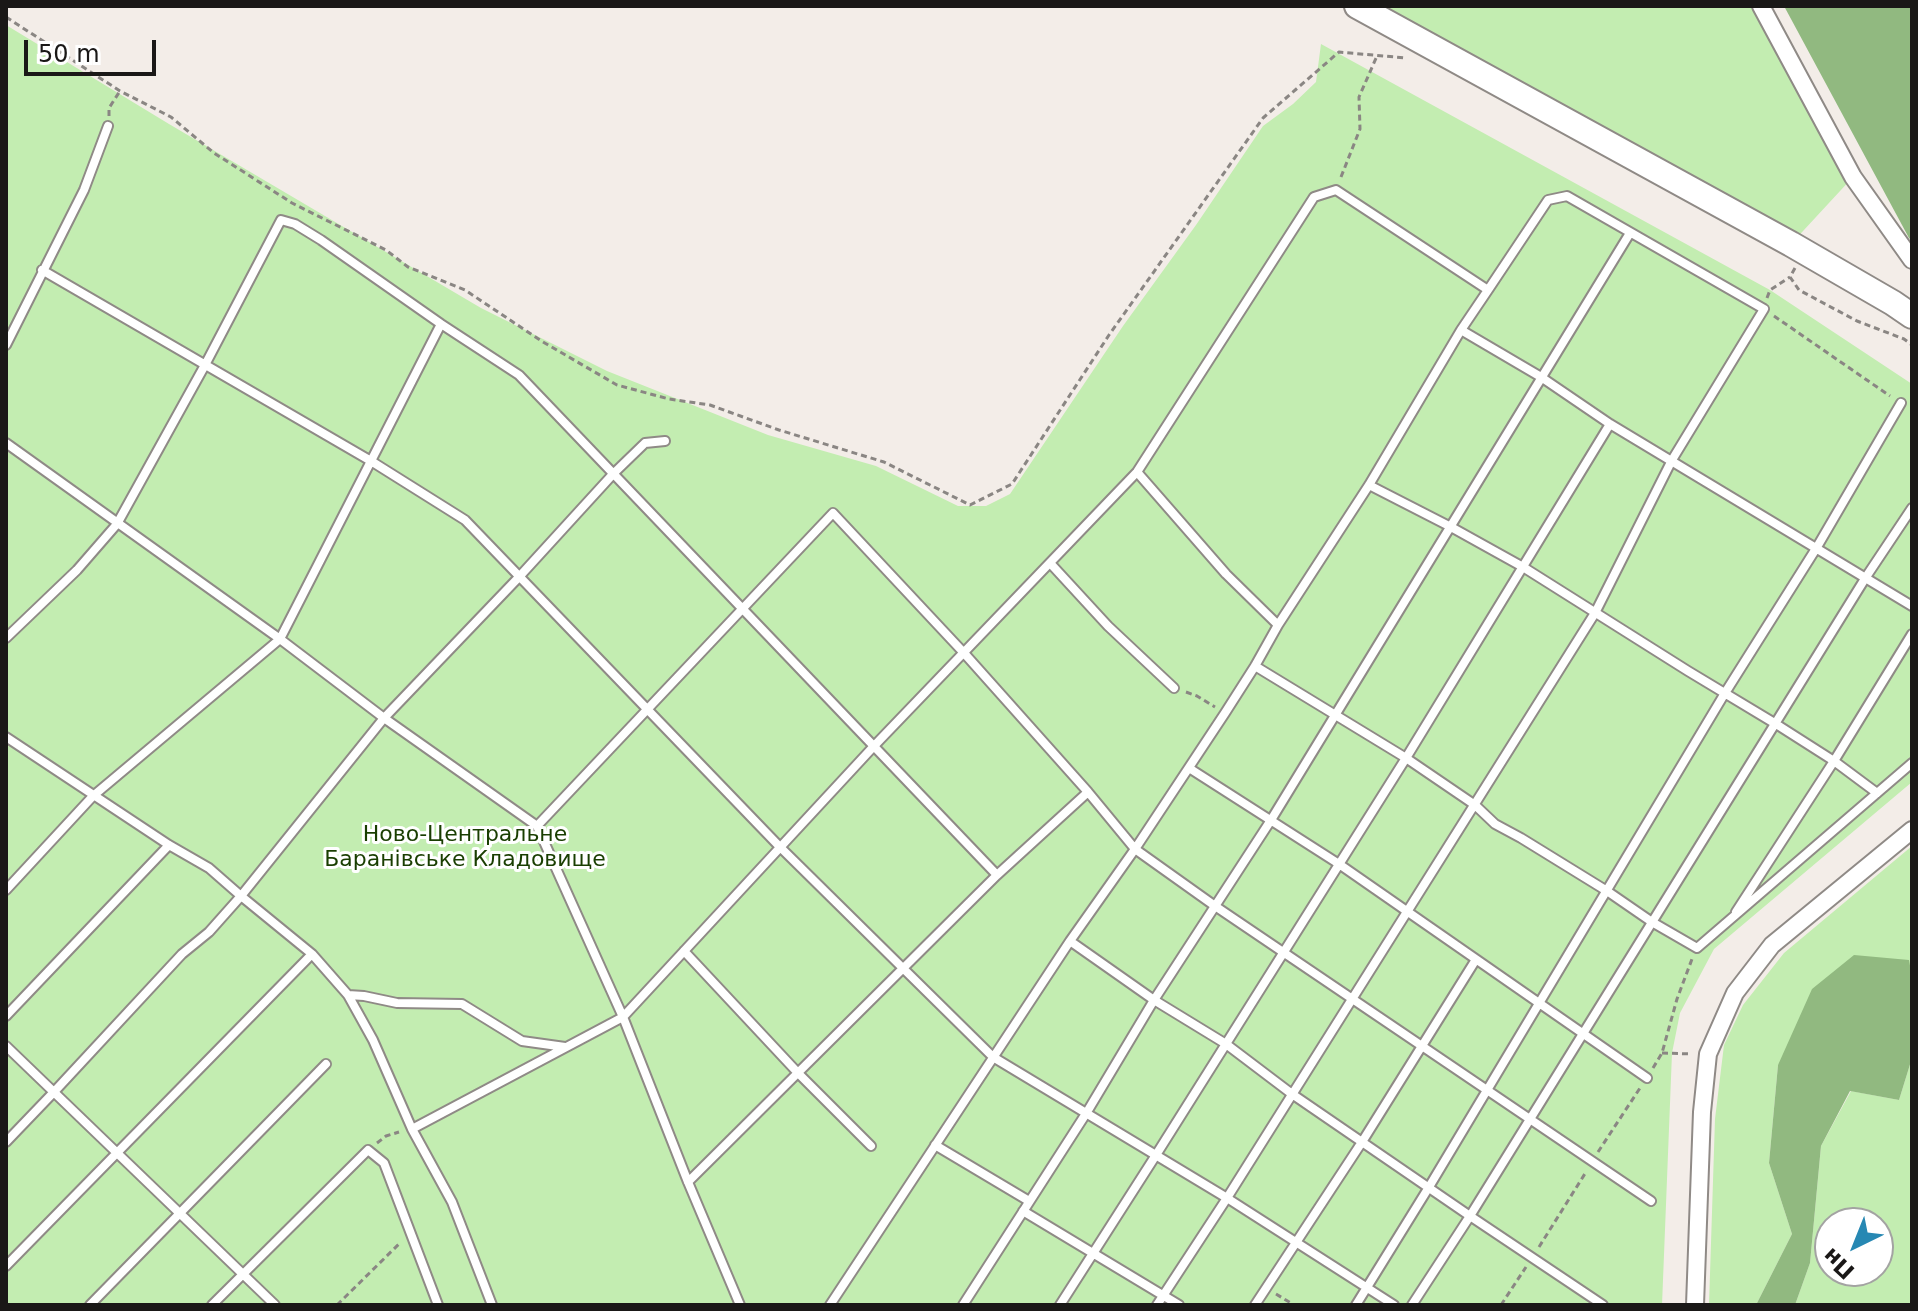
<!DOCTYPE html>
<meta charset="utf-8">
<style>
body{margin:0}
#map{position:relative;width:1918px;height:1311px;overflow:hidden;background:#f3ede8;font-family:"DejaVu Sans",sans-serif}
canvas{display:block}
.frame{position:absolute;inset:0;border:8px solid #1a1817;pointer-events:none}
.north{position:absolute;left:1814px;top:1207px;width:80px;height:80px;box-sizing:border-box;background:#fff;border:2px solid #a3a3a2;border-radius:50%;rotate:223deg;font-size:22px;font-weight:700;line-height:32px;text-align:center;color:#1a1817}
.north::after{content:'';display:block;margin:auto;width:28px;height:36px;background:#2788b3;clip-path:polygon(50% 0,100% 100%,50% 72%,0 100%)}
.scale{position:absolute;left:24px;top:40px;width:132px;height:36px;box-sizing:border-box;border:4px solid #1a1817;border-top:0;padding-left:10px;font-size:24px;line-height:28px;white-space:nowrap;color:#1a1817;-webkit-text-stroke:6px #fff;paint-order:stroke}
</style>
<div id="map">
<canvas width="1918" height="1311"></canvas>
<div class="frame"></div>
<div class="north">Пн</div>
<div class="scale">50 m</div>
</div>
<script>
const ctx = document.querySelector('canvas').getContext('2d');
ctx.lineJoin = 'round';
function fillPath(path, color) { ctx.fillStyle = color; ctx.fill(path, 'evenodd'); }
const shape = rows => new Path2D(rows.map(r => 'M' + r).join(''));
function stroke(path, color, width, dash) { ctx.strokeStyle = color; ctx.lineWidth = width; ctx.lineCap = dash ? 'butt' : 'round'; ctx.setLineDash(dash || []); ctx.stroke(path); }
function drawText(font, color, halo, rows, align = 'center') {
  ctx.font = font + ' "DejaVu Sans",sans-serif'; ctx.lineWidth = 6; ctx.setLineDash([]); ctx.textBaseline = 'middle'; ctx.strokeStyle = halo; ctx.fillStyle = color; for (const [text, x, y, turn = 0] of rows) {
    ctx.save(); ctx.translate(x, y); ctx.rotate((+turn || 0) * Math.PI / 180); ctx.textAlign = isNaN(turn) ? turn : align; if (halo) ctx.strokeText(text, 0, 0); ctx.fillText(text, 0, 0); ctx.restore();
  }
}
const green = shape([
 [1357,6,1761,6,1853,177,1791,244],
 [6,25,169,124,481,308,607,371,768,435,876,466,958,506,986,506,1010,494,1123,326,1196,225,1263,126,1293,104,1316,82,1321,44,1770,290,1912,384,1912,782,1714,949,1680,1013,1672,1053,1662,1305,6,1305],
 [1912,846,1912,977,1908,960,1778,1065,1769,1163,1792,1234,1756,1305,1709,1305,1715,1119,1724,1045,1743,1005,1784,953],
 [1912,1058,1912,1305,1795,1305,1810,1263,1821,1146,1851,1091,1899,1100],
 [1830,1223,1878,1223,1878,1271,1830,1271]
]);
const forest = shape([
 [1784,6,1912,6,1912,241,1909,238],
 [1854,955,1909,960,1912,977,1912,1058,1899,1100,1850,1091,1821,1146,1810,1263,1795,1305,1756,1305,1792,1234,1769,1163,1778,1065,1812,989]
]);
const path = shape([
 [6,17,120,91,171,117,214,153,292,203,386,250,408,267,465,290,543,342,617,385,669,399,710,405,779,430,884,462,970,505,1012,484,1109,335,1263,118,1339,52,1406,58],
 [109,116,109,108,120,91],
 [1341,177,1360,129,1359,97,1377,56],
 [1795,268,1790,277,1799,290,1857,321,1904,339,1912,345],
 [1767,298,1770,290,1790,277],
 [1774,316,1890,396],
 [1186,692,1197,696,1215,707],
 [1662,1053,1692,1054],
 [1653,1068,1662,1053,1677,999,1692,959],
 [377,1143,386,1136,399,1132],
 [1598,1152,1640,1088],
 [1539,1247,1586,1172],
 [1276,1294,1294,1305],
 [337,1305,400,1243],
 [1501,1305,1526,1267]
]);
const service = shape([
 [42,270,371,461,465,520,779,846,993,1057,1227,1198,1394,1305],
 [1461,330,1541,377,1610,424,1912,606],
 [6,345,84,190,108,126],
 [6,443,280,639,384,718,537,826,623,1017,688,1182,740,1305],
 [1137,472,1226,574,1278,625],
 [1369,485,1451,527,1523,567,1688,671,1776,724,1834,761,1877,793],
 [1050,563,1108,626,1174,688],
 [6,638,77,570,117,524,205,365,281,220,295,224,321,240,441,324,519,375,997,875],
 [1255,666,1406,758,1475,805,1495,824,1521,838,1607,891,1652,922,1697,948,1912,763],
 [6,737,169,845,209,868,241,896,312,954,348,995,373,1040,412,1129,452,1202,492,1305],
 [1189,768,1339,864,1647,1078],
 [537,826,833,513,964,653,1088,792,1135,849,1215,906,1651,1201],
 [6,890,93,796,280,639,441,324],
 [1736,912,1834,761,1912,634],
 [1070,941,1154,1000,1226,1044,1292,1094,1470,1216,1603,1305],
 [684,951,798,1073,871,1146],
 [348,995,364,996,397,1003,462,1004,522,1041,565,1047],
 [6,1016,169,845],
 [6,1046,275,1305],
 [412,1129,623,1017,874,746,1137,472,1314,197,1336,190,1488,290,1461,330,1369,485,1278,625,1255,666,1225,713,1135,849,1070,941,830,1305],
 [6,1142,53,1093,182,954,209,932,241,896,384,718,519,577,614,473,645,443,665,441],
 [935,1145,1029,1201],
 [688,1182,997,875,1088,792],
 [1023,1211,1179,1305],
 [6,1266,312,954],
 [90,1305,326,1064],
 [212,1305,368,1150,384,1163,438,1305],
 [963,1305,1087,1112,1154,1000,1271,820,1630,233],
 [1060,1305,1156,1155,1406,758,1610,424],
 [1157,1305,1227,1198,1595,613,1672,460,1764,309,1567,196,1548,200,1488,290],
 [1255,1305,1362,1142,1475,961],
 [1356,1305,1429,1187,1725,693,1817,547,1901,403],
 [1412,1305,1470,1216,1866,577,1912,508]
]);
const minor = shape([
 [1761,6,1853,177,1912,260],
 [1695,1305,1702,1112,1708,1054,1735,993,1772,945,1912,830]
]);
const secondary = shape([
 [1357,6,1791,244,1893,303,1912,316]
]);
const parkNames = [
 ["Ново-Центральне",465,835],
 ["Баранівське Кладовище",465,860]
];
fillPath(green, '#c3edb1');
fillPath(forest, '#91b980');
stroke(service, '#8f8a86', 12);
stroke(minor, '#8f8a86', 20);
stroke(secondary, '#8f8a86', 28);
stroke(path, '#8a8683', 3, [6, 4]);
stroke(service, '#fff', 8);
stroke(minor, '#fff', 16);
stroke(secondary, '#fff', 24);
drawText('22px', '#193e01', '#fff', parkNames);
</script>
